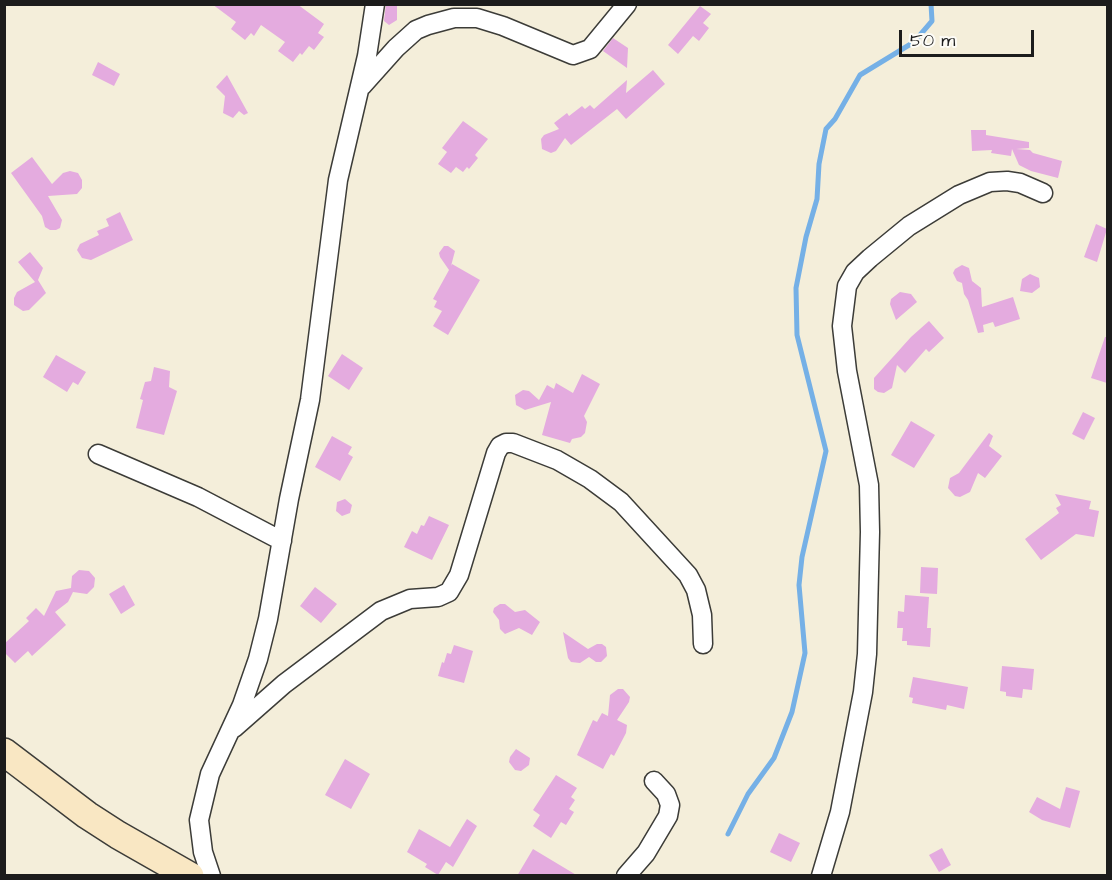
<!DOCTYPE html>
<style>
body{margin:0}
#map{position:relative;width:1112px;height:880px;overflow:hidden;background:#f4eeda;font-family:"Architects Daughter",sans-serif}
canvas{display:block}
.frame{position:absolute;inset:0;border:6px solid #1c1c1c;pointer-events:none}
.scale{position:absolute;left:899px;top:30px;width:135px;height:27px;box-sizing:border-box;border:3px solid #1c1c1c;border-top:0;padding-left:8px;font-size:18px;line-height:21px;white-space:nowrap;color:#1c1c1c;-webkit-text-stroke:4px #fdfcf7;paint-order:stroke}
</style>
<div id="map">
<canvas width="1112" height="880"></canvas>
<div class="frame"></div>
<div class="scale">50 m</div>
</div>
<script>
const ctx = document.querySelector('canvas').getContext('2d');
ctx.lineJoin = 'round';
const shape = rows => new Path2D(rows.map(r => 'M' + r).join(''));
function stroke(path, color, width, dash) { ctx.strokeStyle = color; ctx.lineWidth = width; ctx.lineCap = dash ? 'butt' : 'round'; ctx.setLineDash(dash || []); ctx.stroke(path); }
function fillPath(path, color) { ctx.fillStyle = color; ctx.fill(path, 'evenodd'); }
const stream = shape([
 [728,834,748,794,774,758,792,712,805,653,799,585,802,557,826,451,797,335,796,288,806,237,817,199,819,164,826,129,835,119,860,75,914,42,932,21,931,4]
]);
const building = shape([
 [212,4,297,4,324,24,318,33,324,37,314,50,309,46,302,55,300,53,293,62,278,51,285,42,261,25,254,36,251,33,245,40,231,29,236,22],
 [386,4,397,4,397,20,389,25,384,21],
 [700,6,711,14,703,23,709,28,699,41,693,36,678,54,668,45],
 [613,38,628,48,627,68,603,51],
 [98,62,120,74,114,86,92,75],
 [653,70,665,84,626,119,617,109,571,145,565,138,556,151,551,153,542,149,541,139,544,135,559,129,554,123,567,113,569,116,582,106,585,109,590,105,594,109,627,80,626,93],
 [227,75,248,113,244,115,239,111,233,118,223,113,225,96,216,87],
 [463,121,488,139,475,155,478,158,469,169,467,167,463,172,456,167,451,173,438,164,447,152,442,148],
 [971,130,986,130,986,135,1029,142,1029,148,1016,149,1030,150,1033,153,1062,161,1058,178,1031,171,1019,165,1012,149,1011,156,991,153,992,150,972,151],
 [32,157,52,184,63,173,70,171,78,173,82,180,82,188,77,194,48,196,62,220,60,228,56,230,50,230,45,227,42,216,11,173],
 [120,212,133,240,91,260,82,258,77,250,80,244,99,235,97,231,109,226,106,219],
 [1096,224,1107,229,1097,262,1084,257],
 [444,246,448,246,455,251,451,266,452,264,480,280,448,335,433,326,442,311,434,307,437,301,433,299,449,270,440,257,439,253],
 [30,252,43,268,38,280,46,293,29,310,23,311,14,305,14,298,17,292,35,282,18,262],
 [962,265,969,268,972,281,981,288,982,307,1013,297,1020,319,995,327,993,322,983,325,984,332,978,333,968,300,964,294,962,283,957,281,953,273,955,269],
 [1030,274,1039,278,1040,287,1032,293,1020,291,1022,279],
 [900,292,911,294,917,302,896,320,890,304,891,299],
 [929,321,944,338,929,352,926,349,905,373,897,365,892,388,884,393,878,392,874,389,874,378,911,337],
 [1105,337,1107,337,1107,383,1091,378],
 [342,354,363,368,349,390,328,376],
 [56,355,86,372,78,385,73,382,67,392,43,377],
 [154,367,170,371,169,387,177,391,164,435,136,428,143,400,140,399,145,382,151,381],
 [582,374,600,384,584,416,587,422,585,433,581,437,572,439,570,443,542,435,551,402,525,410,516,405,515,395,523,390,529,391,539,400,547,385,554,389,556,383,573,393],
 [1083,412,1095,418,1084,440,1072,434],
 [911,421,935,435,914,468,891,455],
 [989,433,993,436,989,446,1002,456,985,478,978,473,970,492,960,497,955,496,948,488,950,478,959,473],
 [332,436,352,447,348,454,353,457,340,481,315,467],
 [1055,494,1091,501,1089,509,1099,511,1094,537,1076,534,1041,560,1025,539,1059,513,1056,508,1061,505],
 [345,499,352,505,350,513,342,516,336,511,337,502],
 [429,516,449,525,432,560,404,547,412,531,417,534,421,525,424,526],
 [921,567,938,568,937,594,920,593],
 [79,570,89,571,95,578,94,587,87,594,73,592,68,602,55,612,66,625,32,656,28,651,15,663,4,652,4,644,29,621,26,618,36,608,44,616,56,591,71,588,72,576],
 [124,585,135,605,121,614,109,594],
 [315,587,337,604,321,623,300,606],
 [905,595,929,597,927,628,931,628,930,647,907,645,907,641,902,641,903,628,897,628,898,611,904,612],
 [500,604,505,604,515,612,525,610,540,622,532,635,519,628,505,634,500,629,499,620,493,612,494,608],
 [563,632,588,649,597,644,602,644,606,647,607,656,601,662,596,662,589,657,580,663,571,662,568,658],
 [454,645,473,651,464,683,438,676,442,662,444,663,447,653,451,654],
 [1002,666,1034,669,1032,690,1023,689,1022,698,1006,696,1006,692,1000,691],
 [913,677,968,687,964,709,947,705,946,710,912,703,913,698,909,697],
 [618,689,623,689,630,697,629,702,617,720,627,725,626,733,614,756,611,754,603,769,577,755,593,720,597,722,602,713,608,716,610,695],
 [516,749,530,758,529,765,521,771,515,770,509,762,510,757],
 [345,759,370,774,351,809,325,795],
 [556,775,577,788,571,797,575,800,569,809,574,812,566,825,561,822,551,838,533,826,540,815,533,810],
 [1066,787,1080,791,1070,828,1042,820,1029,812,1037,797,1060,809],
 [467,819,477,826,453,867,446,862,438,875,425,867,427,864,407,852,419,829,450,847],
 [779,833,800,843,791,862,770,852],
 [942,848,951,865,939,872,929,855],
 [533,849,578,876,517,876]
]);
const street = shape([
 [362,86,396,48,416,30,428,25,454,18,477,18,503,26,573,55,590,49,627,4],
 [98,454,198,497,282,541],
 [234,728,284,684,381,611,410,599,438,597,449,592,459,575,496,453,500,446,506,443,513,443,557,460,590,479,621,502,688,575,696,590,702,615,703,644],
 [211,876,203,852,199,820,210,774,242,705,258,659,268,619,289,499,310,400,338,180,367,56,375,4],
 [626,876,646,853,668,816,670,805,666,794,654,781],
 [821,876,840,812,863,692,867,654,870,532,869,485,847,371,842,326,847,286,855,272,870,258,909,226,959,195,990,182,1007,181,1020,183,1043,193]
]);
const secondary = shape([
 [4,752,87,815,118,835,190,876]
]);
stroke(stream, '#75b0e6', 5);
fillPath(building, '#e4abdf');
stroke(street, '#3c3c38', 21);
stroke(secondary, '#3c3c38', 30);
stroke(street, '#fff', 18);
stroke(secondary, '#f9e7c3', 27);
</script>
